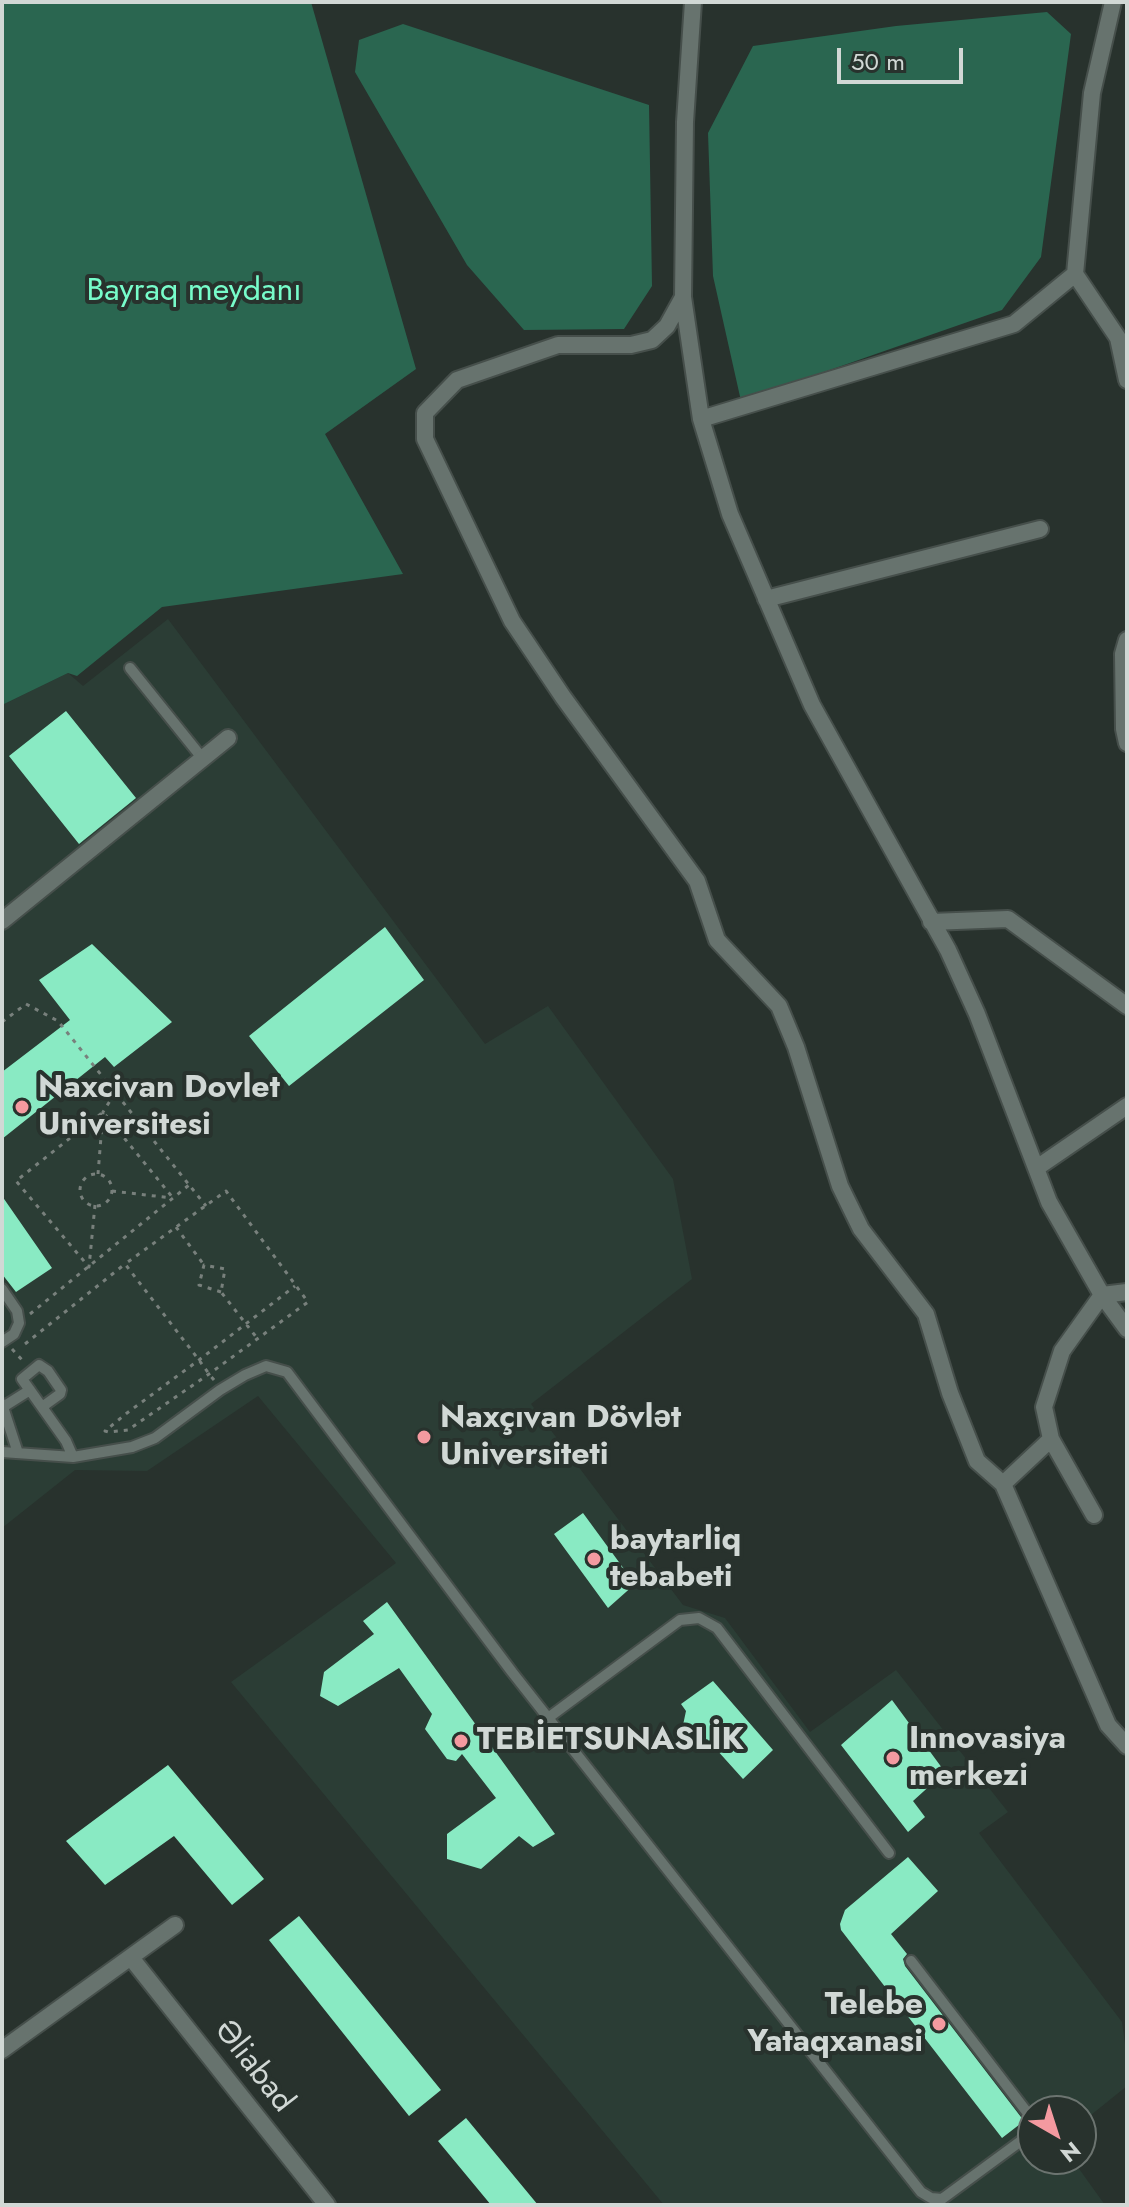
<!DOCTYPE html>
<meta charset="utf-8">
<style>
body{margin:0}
#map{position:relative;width:1129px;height:2207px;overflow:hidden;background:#28322d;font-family:Jost,sans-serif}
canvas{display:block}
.frame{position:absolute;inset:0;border:4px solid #d1d8d5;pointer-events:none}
.north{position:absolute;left:1017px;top:2095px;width:80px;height:80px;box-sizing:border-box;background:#28322d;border:2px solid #6c7470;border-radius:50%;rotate:141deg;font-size:22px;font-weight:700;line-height:32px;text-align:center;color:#d1d8d5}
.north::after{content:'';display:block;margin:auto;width:28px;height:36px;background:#f49aa0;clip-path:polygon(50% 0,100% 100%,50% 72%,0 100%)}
.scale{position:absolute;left:837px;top:48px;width:126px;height:36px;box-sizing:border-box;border:4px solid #d1d8d5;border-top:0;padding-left:10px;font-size:24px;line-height:28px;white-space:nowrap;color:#d1d8d5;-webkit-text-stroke:6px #28322d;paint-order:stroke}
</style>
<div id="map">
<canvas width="1129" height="2207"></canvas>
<div class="frame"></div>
<div class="north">N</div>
<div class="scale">50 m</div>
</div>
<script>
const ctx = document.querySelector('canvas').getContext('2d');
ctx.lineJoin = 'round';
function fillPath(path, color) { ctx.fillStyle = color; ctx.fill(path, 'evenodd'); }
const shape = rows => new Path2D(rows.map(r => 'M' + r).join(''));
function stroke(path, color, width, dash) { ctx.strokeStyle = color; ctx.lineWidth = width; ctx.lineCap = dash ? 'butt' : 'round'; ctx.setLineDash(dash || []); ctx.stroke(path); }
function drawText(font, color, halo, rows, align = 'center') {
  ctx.font = font + ' Jost,sans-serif'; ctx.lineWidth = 8; ctx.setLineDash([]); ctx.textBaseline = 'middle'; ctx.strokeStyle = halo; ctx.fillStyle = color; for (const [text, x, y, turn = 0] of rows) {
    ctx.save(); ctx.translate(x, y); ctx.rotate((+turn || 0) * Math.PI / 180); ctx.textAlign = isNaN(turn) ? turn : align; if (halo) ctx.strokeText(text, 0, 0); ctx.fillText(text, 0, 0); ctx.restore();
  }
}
const built = shape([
 [168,619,485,1044,548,1006,673,1179,692,1279,531,1404,683,1605,725,1618,810,1732,896,1670,1008,1812,979,1833,1122,2022,1127,2058,1127,2086,1081,2123,1081,2111,1033,2111,1033,2159,1072,2159,1105,2205,664,2205,231,1682,396,1563,258,1396,147,1471,75,1470,2,1528,2,705,68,673,83,686]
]);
const green = shape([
 [2,2,311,2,416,369,325,434,403,574,162,607,77,676,68,673,2,705],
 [1047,12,1071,34,1041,257,1002,310,741,401,713,276,708,133,753,46,896,26],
 [403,24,649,105,652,286,624,329,524,330,467,265,355,72,359,40]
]);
const building = shape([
 [66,711,136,798,79,844,9,756],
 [385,927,424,980,289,1086,249,1036],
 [92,944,172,1022,114,1067,105,1057,2,1139,2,1072,70,1020,39,980],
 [2,1196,52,1268,16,1292,2,1274],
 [583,1513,635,1584,608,1608,554,1534],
 [387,1602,555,1834,533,1847,519,1836,481,1869,447,1859,447,1834,496,1798,462,1754,456,1761,447,1759,425,1729,432,1714,399,1668,338,1706,320,1696,324,1672,374,1634,363,1621],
 [713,1681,773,1750,743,1779,707,1739,700,1742,692,1739,686,1734,683,1725,686,1711,681,1704],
 [892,1700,945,1772,913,1801,925,1817,908,1832,841,1745],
 [168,1765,264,1879,232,1905,174,1836,105,1885,66,1841],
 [908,1857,938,1891,891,1934,907,1954,903,1959,905,1966,1024,2121,1002,2138,841,1930,840,1924,845,1910],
 [299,1916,441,2090,409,2116,269,1940],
 [466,2118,538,2205,491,2205,438,2141]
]);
const path = shape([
 [2,1022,26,1004,58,1021,206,1206],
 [98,1174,103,1112,115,1093],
 '80 1190a16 16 0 1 1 32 0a16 16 0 1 1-32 0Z',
 [112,1191,172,1198],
 [95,1205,89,1267,16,1181,103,1112,173,1198],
 [176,1227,204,1265],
 [221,1292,199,1285,204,1265,225,1269,221,1292,257,1338],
 [30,1314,189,1185],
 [25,1344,125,1264],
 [12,1349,23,1361],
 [214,1380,209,1374,199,1360,125,1264,226,1191,308,1302,209,1374,128,1430,108,1432,105,1431,127,1413,199,1360,295,1286]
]);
const lane = shape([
 [130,668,203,759],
 [2,1289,17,1311,19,1323,14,1334,2,1342],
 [2,1404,18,1453],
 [3,1407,30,1390],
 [42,1407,60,1394,61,1390,48,1371,39,1365,22,1379,66,1441,73,1457],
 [2,1452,73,1457,132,1447,155,1438,220,1390,245,1375,266,1366,287,1372,512,1672,921,2192,931,2198,942,2199,1029,2135,1033,2128],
 [548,1718,680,1620,699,1618,717,1628,889,1853],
 [911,1961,1033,2120]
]);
const street = shape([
 [693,2,685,122,683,297,701,419,730,514,812,705,948,950,977,1014,1049,1202,1102,1295,1127,1329],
 [1113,2,1092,93,1075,274,1118,338,1127,380],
 [683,297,667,326,652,340,631,345,558,345,457,380,425,413,425,439,512,621,563,697,697,881,717,940,779,1006,796,1047,840,1186,861,1229,926,1314,950,1393,977,1461,1003,1484,1108,1725,1127,1746],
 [701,419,1014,324,1075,274],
 [766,599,1040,529],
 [1127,640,1123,654,1124,729,1127,743],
 [2,921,228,738],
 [931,922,1008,919,1127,1006],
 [1038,1167,1127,1106],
 [1003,1484,1051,1439],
 [1094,1515,1051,1439,1044,1407,1062,1351,1102,1295,1127,1292],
 [136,1964,327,2205],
 [2,2050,175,1925]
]);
const markers = [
 [22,1107,8,"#f49aa0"],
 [424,1437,8,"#f49aa0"],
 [594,1559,8,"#f49aa0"],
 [461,1741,8,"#f49aa0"],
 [893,1758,8,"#f49aa0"],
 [939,2024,8,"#f49aa0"]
];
const parkNames = [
 ["Bayraq meydanı",194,292]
];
const poiNames = [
 ["Naxcivan Dovlet",38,1089],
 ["Universitesi",38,1126],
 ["Naxçıvan Dövlət",440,1419],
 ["Universiteti",440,1456],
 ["baytarliq",610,1541],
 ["tebabeti",610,1578],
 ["Innovasiya",909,1740],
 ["merkezi",909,1777],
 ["TEBİETSUNASLİK",477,1741],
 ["Telebe",923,2006,"right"],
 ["Yataqxanasi",923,2043,"right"]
];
const streetNames = [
 ["Əliabad",253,2067,52]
];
fillPath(built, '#2b3d35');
fillPath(green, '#2a6650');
fillPath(building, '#89eac3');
stroke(lane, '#464f4b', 14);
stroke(street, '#464f4b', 20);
stroke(path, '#78807c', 3, [4, 6]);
stroke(lane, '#67736e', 10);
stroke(street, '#67736e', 16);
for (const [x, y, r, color] of markers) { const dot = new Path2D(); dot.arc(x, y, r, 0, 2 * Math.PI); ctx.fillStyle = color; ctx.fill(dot); stroke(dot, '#28322d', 3); }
drawText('32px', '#77fcca', '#28322d', parkNames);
drawText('bold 32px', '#d1d8d5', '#28322d', poiNames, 'left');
drawText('32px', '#d1d8d5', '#28322d', streetNames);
</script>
